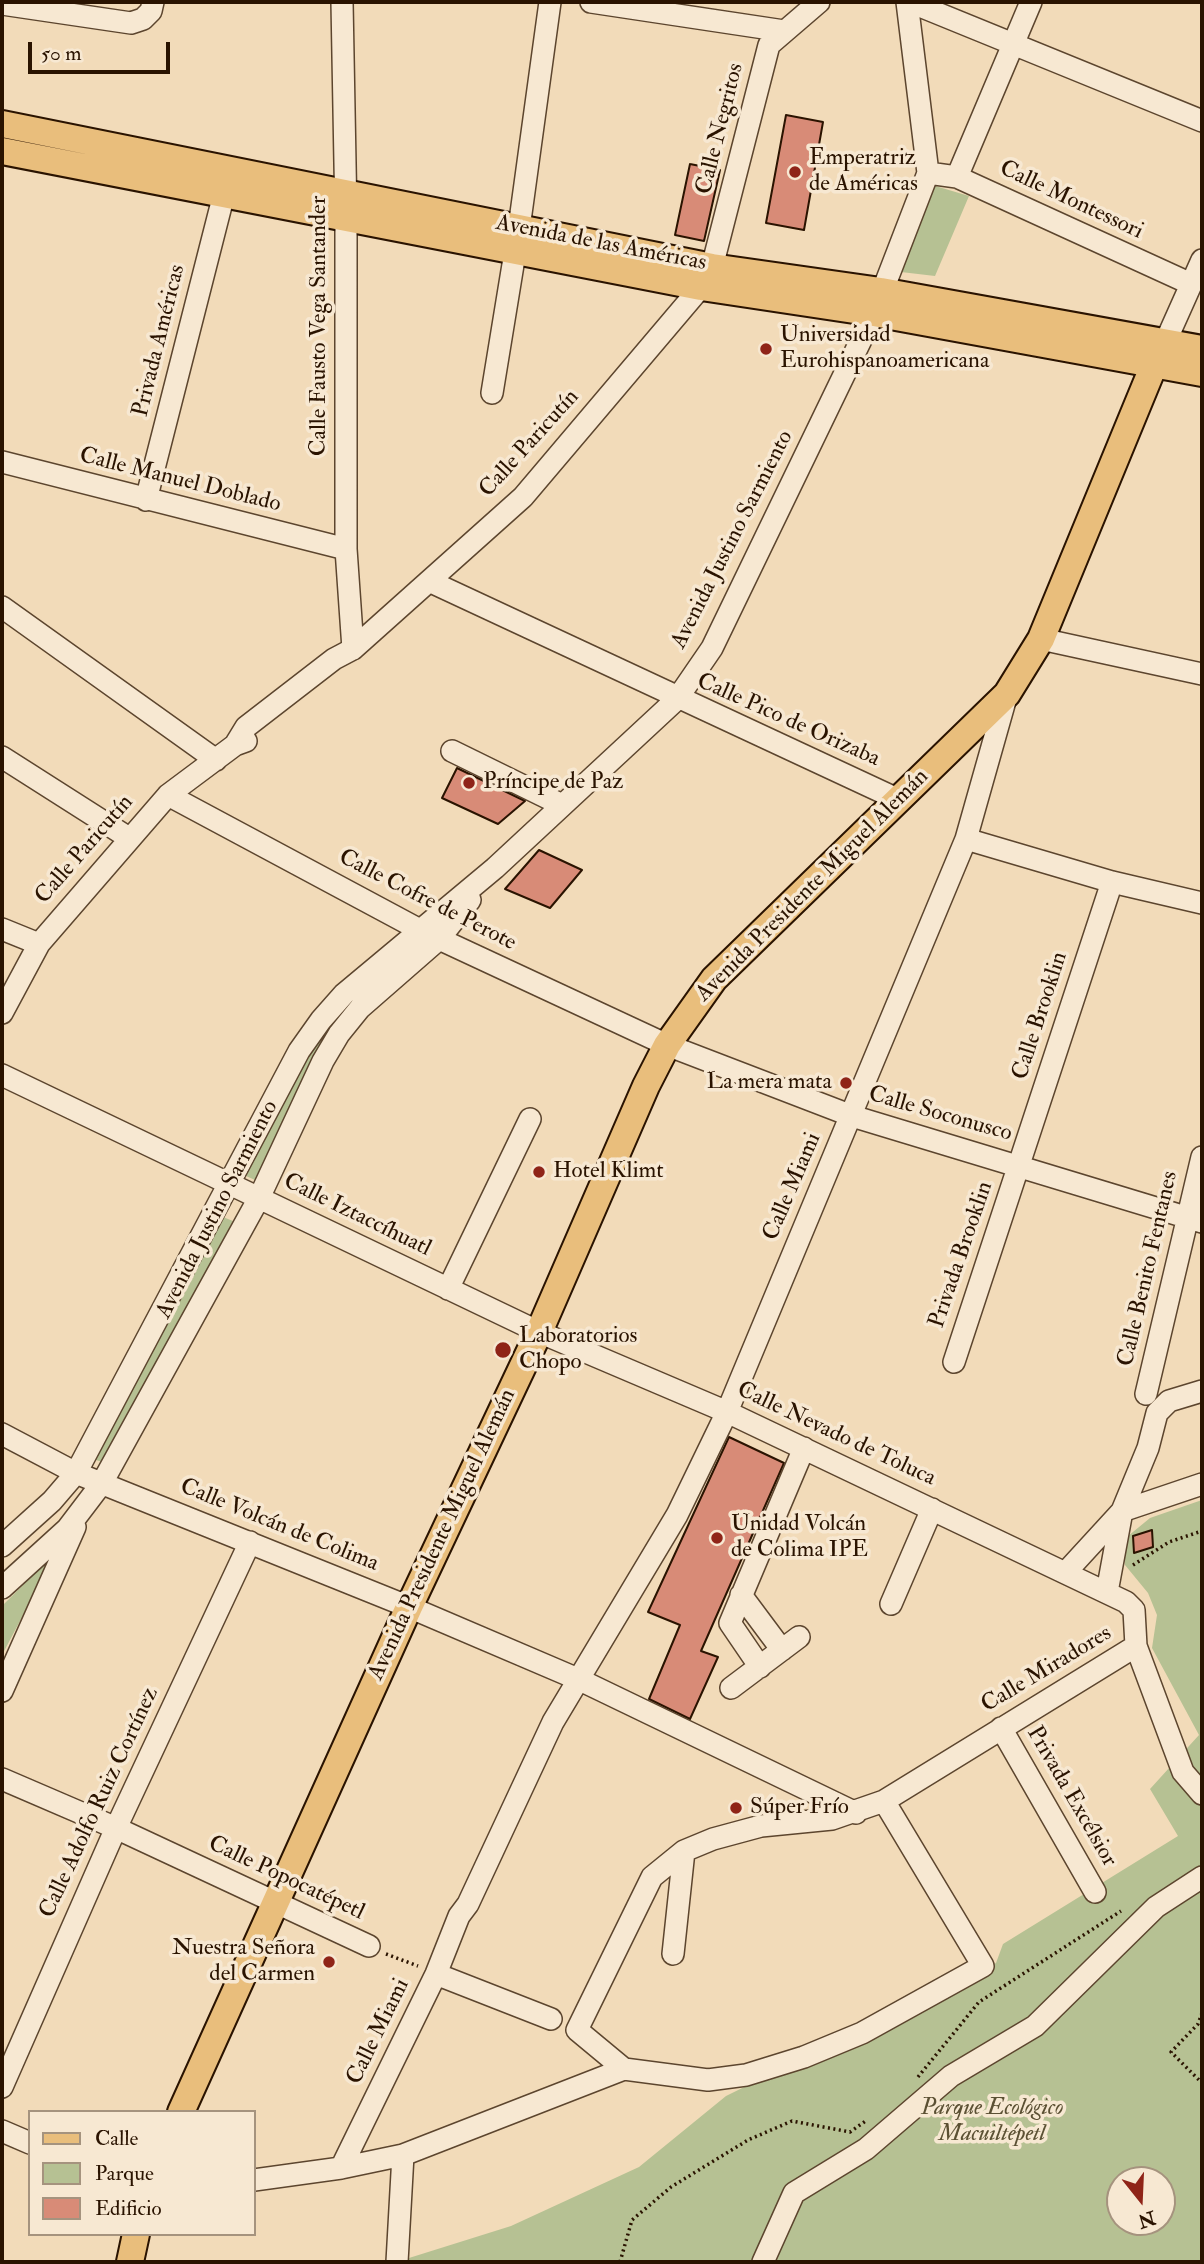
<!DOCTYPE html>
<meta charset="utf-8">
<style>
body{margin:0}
#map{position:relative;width:1204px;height:2264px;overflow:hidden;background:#f2dbb9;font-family:"IM FELL Double Pica",serif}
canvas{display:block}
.frame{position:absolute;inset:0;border:4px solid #2a1300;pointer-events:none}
.legend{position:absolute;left:28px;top:2110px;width:228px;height:126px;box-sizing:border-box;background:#f7e8d2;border:2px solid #a5937e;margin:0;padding:9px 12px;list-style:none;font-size:21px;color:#2a1300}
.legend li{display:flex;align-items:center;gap:14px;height:35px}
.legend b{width:35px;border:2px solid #a5937e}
.north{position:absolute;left:1106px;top:2166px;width:70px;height:70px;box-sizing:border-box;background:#f7e8d2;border:2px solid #a5937e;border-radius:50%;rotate:162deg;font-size:19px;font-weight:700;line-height:28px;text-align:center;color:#2a1300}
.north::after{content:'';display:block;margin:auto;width:24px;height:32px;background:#8f2418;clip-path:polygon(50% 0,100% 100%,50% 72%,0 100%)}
.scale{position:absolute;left:28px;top:42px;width:142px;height:32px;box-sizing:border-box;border:4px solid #2a1300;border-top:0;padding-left:9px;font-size:21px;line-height:24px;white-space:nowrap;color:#2a1300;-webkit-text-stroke:5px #f7e8d2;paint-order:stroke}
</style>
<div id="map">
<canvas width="1204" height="2264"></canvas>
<div class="frame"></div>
<ul class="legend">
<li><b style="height:9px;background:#e9be7c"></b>Calle</li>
<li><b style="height:19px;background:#b6c193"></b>Parque</li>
<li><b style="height:19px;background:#d88b77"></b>Edificio</li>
</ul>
<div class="north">N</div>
<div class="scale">50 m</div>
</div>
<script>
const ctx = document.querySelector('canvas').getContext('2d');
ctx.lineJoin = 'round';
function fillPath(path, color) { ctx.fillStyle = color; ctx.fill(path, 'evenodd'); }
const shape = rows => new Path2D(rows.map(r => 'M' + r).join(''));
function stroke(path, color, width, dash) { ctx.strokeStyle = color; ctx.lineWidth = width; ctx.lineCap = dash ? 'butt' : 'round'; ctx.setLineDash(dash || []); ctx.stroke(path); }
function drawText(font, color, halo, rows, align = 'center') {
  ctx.font = font + ' "IM FELL Double Pica",serif'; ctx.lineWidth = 7; ctx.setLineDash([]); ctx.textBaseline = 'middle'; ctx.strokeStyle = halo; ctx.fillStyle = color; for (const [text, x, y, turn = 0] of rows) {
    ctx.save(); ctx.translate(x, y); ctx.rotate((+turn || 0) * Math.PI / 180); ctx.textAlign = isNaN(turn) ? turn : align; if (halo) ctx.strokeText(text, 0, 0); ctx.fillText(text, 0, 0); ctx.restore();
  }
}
const green = shape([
 [932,185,969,196,935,276,901,272],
 [405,949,314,1061,255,1180,246,1176,303,1052,327,1016],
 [223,1217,233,1221,105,1463,93,1459],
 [1202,1500,1202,2262,409,2262,409,2258,511,2226,639,2167,726,2096,996,1963,1003,1944,1178,1836,1150,1789,1199,1735,1152,1648,1157,1615,1148,1593,1125,1565,1122,1541,1150,1518],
 [1120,2180,1162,2180,1162,2222,1120,2222],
 [57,1551,2,1655,2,1606]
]);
const building = shape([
 [786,115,823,122,804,230,766,223,786,115],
 [690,164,720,170,704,241,675,235,690,164],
 [457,768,525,801,498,824,442,798,457,768],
 [539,850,582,870,550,908,505,889,539,850],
 [729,1437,784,1463,701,1651,718,1657,690,1719,649,1699,680,1625,648,1612,729,1437],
 [1152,1530,1153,1547,1134,1553,1133,1536,1152,1530]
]);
const path = shape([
 [1133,1565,1169,1542,1202,1531],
 [386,1954,418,1966],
 [1202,2013,1198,2024,1171,2052,1202,2083],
 [918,2077,979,2002,1121,1911],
 [620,2262,632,2220,671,2187,748,2140,792,2121,850,2132,867,2120]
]);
const minor = shape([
 [342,2,346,217,346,549,353,649],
 [591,2,784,31],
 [910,2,1202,121],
 [2,4,131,23,143,19,151,11,153,2],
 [928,173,957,177,1191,284],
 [957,177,1031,2],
 [1160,354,1202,260],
 [492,393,519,228,550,2],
 [2,462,346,549],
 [146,500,224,194],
 [429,581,897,799],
 [2,607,216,760],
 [1041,639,1202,674],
 [235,745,246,727,334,659,353,649,523,497,701,287,712,267,769,45,819,2],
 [452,751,562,805],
 [2,757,129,838],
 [168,795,420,930,667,1045,852,1116,1202,1222],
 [966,839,1112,882,1202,903],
 [2,929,39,944],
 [2,1013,39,944,168,795,235,745,246,741],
 [2,1075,539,1332,727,1412,1126,1602,1134,1610,1136,1646,1183,1772,1202,1794],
 [448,1289,530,1119],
 [954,1362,1112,882],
 [1146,1394,1202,1157],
 [2,1434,76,1473,409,1607,580,1680,856,1813],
 [2,1546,52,1501,76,1473,299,1051,321,1020,344,994,495,868,677,699,712,648,874,313,928,173,907,2],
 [1066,1572,1122,1511,1202,1484],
 [2,1588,67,1529,102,1483,259,1198,323,1061,339,1034,360,1008,439,939,470,900],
 [1107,1592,1122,1511,1148,1448,1157,1413,1169,1401,1202,1391],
 [741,1595,782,1650],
 [891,1604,932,1509],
 [760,1667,730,1623,804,1448],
 [731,1688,799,1637],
 [2,1691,75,1527],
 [1001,1728,1095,1892],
 [2,1779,116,1828,369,1946],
 [673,1954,684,1851],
 [436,1974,551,2019],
 [624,2069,577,2030,652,1877,684,1851,713,1839,761,1826,832,1819,884,1801,1136,1646],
 [2,2087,116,1828,250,1542],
 [2,2131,30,2143],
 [341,2168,436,1974,459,1916,468,1904,553,1722,677,1515,727,1412,966,839,1007,694],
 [254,2180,341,2168,403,2155,624,2069,708,2080,746,2075,804,2057,862,2033,983,1966,884,1801],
 [397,2262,403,2155],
 [763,2262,794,2193,866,2149,951,2076,1035,2026,1156,1907,1202,1877]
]);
const major = shape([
 [2,124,712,267,881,291,1202,349],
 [2,151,701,287,874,313,1202,373],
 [181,2112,409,1607,539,1332,646,1086,667,1045,714,979,1007,694,1041,639,1154,365],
 [130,2262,136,2234]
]);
const markers = [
 [795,172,7,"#8f2418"],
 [766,349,7,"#8f2418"],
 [469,783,7,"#8f2418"],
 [846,1083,7,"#8f2418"],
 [539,1172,7,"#8f2418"],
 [503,1350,9,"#8f2418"],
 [717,1538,7,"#8f2418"],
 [736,1808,7,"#8f2418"],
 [329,1962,7,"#8f2418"]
];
const streetNames = [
 ["Calle Negritos",721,129,-76],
 ["Calle Montessori",1071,201,25],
 ["Avenida de las Américas",601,244,11],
 ["Calle Fausto Vega Santander",320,326,-90],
 ["Privada Américas",160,341,-76],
 ["Calle Paricutín",530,444,-48],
 ["Calle Manuel Doblado",180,481,14],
 ["Avenida Justino Sarmiento",733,540,-63],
 ["Calle Pico de Orizaba",788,721,24],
 ["Calle Paricutín",85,850,-49],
 ["Avenida Presidente Miguel Alemán",813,886,-45],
 ["Calle Cofre de Perote",427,901,27],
 ["Calle Brooklin",1041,1016,-72],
 ["Calle Soconusco",940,1115,16],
 ["Calle Miami",793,1187,-67],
 ["Avenida Justino Sarmiento",218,1210,-63],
 ["Calle Iztaccíhuatl",357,1216,26],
 ["Privada Brooklin",962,1255,-71],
 ["Calle Benito Fentanes",1149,1269,-77],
 ["Calle Nevado de Toluca",836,1435,25],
 ["Calle Volcán de Colima",279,1526,22],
 ["Avenida Presidente Miguel Alemán",443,1535,-65],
 ["Calle Miradores",1047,1670,-31],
 ["Privada Excélsior",1071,1797,60],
 ["Calle Adolfo Ruiz Cortínez",100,1803,-65],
 ["Calle Popocatépetl",286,1879,25],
 ["Calle Miami",379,2032,-64]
];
const poiNames = [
 ["Emperatriz",809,159],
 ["de Américas",809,185],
 ["Universidad",780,336],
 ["Eurohispanoamericana",780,362],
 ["Príncipe de Paz",483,783],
 ["La mera mata",832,1083,"right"],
 ["Hotel Klimt",553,1172],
 ["Laboratorios",519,1337],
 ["Chopo",519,1363],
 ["Unidad Volcán",731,1525],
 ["de Colima IPE",731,1551],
 ["Súper Frío",750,1808],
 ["Nuestra Señora",315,1949,"right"],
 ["del Carmen",315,1975,"right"]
];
const parkNames = [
 ["Parque Ecológico",992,2109],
 ["Macuiltépetl",992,2135]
];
fillPath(green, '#b6c193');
fillPath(building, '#d88b77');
stroke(building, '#2a1300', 2);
stroke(minor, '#5c452e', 24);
stroke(major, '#2a1300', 30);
stroke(path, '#2a1300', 3.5, [2, 3.5]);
stroke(minor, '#f7e8d2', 21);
stroke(major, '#e9be7c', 26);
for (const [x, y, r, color] of markers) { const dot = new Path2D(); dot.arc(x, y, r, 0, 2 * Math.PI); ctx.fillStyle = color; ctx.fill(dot); stroke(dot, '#f7e8d2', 2.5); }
drawText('23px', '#2a1300', '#f7e8d2', streetNames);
drawText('23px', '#2a1300', '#f7e8d2', poiNames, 'left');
drawText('italic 23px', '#5b5033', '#f7e8d2', parkNames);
</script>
